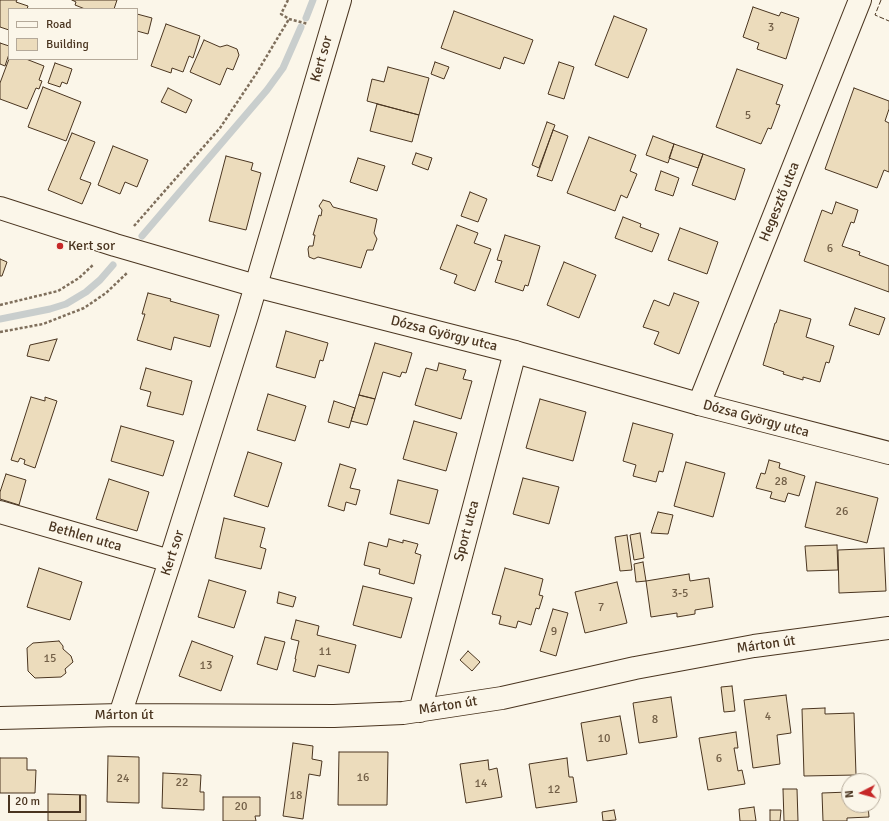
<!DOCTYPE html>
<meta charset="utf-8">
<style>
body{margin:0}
#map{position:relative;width:889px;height:821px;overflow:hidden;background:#fbf6e9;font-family:Signika,sans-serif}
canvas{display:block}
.legend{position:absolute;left:8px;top:8px;width:130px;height:52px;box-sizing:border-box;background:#fbf6e9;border:1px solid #b4a999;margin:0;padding:5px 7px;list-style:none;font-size:12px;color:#4a3520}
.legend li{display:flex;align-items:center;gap:8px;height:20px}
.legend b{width:20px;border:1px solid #b4a999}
.north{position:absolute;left:841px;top:773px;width:40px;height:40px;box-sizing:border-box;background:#fbf6e9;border:1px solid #b4a999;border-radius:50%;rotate:264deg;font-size:11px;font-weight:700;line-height:16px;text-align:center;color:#4a3520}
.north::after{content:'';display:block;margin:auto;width:14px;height:18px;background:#c62828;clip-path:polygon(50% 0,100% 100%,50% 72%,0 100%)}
.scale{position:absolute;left:8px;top:795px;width:73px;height:18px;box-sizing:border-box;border:2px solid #4a3520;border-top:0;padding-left:5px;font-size:12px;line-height:14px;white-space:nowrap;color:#4a3520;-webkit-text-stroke:3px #fbf6e9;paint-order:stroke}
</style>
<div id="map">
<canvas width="889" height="821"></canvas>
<ul class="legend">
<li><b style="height:5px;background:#fbf6e9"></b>Road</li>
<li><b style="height:11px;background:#ecdcbc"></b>Building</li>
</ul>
<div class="north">N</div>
<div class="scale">20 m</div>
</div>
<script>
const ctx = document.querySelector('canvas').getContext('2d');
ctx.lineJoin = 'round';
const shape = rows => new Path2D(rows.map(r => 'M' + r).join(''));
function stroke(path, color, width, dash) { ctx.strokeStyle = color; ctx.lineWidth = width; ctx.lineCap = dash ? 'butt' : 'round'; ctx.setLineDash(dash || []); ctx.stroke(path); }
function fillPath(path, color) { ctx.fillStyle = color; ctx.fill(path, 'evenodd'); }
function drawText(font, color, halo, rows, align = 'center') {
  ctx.font = font + ' Signika,sans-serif'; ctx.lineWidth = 3; ctx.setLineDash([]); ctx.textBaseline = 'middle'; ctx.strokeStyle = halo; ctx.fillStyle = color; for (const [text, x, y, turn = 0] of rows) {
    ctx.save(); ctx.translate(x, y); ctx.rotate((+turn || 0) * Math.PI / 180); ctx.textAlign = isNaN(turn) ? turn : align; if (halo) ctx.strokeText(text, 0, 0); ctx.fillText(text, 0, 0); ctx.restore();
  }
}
const stream = shape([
 [306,18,313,0],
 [142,236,267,90,283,68,301,27],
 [0,319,50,309,66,304,86,292,100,280,113,265]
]);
const building = shape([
 [0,0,17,0,16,2,28,6,27,9,9,9,9,30,0,27,0,0],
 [72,0,117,0,114,9,85,9,75,5,76,2,72,0],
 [753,7,779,16,781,12,799,18,786,59,757,49,759,43,743,37,753,7],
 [454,11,533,40,524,64,504,57,500,69,441,48,454,11],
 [137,14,152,18,148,34,137,31,137,14],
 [614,16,647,29,628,78,595,65,614,16],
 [166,24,200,36,193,58,189,56,183,72,172,68,171,73,151,66,166,24],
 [204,40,220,47,227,45,237,49,239,55,233,70,227,68,220,85,190,72,204,40],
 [0,43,9,46,9,54,5,66,0,64,0,43],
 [9,59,26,59,44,66,39,80,42,81,39,89,36,88,27,109,0,99,0,83,9,59],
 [435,62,449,67,444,79,431,74,435,62],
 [559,62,574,67,564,99,548,94,559,62],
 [55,63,72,69,67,84,62,82,60,87,48,83,55,63],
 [388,67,429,78,419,115,367,101,372,79,384,82,388,67],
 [737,69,783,85,776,104,780,105,771,129,768,128,761,144,716,127,737,69],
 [43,87,81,102,66,141,28,127,43,87],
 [168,88,192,100,186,113,161,102,168,88],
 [854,88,889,101,889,109,885,121,889,123,889,172,884,170,877,188,825,169,854,88],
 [377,104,419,115,412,142,370,131,377,104],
 [547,122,555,125,539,168,532,165,547,122],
 [553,130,568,136,552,181,537,176,553,130],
 [72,133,95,142,80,179,91,183,82,204,48,190,72,133],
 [653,136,674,144,668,163,646,155,653,136],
 [589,137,636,155,630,171,637,174,627,198,621,195,615,211,567,193,589,137],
 [674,144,703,154,698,168,669,158,674,144],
 [113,146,148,160,137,187,125,182,120,194,98,185,113,146],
 [416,153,432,158,428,170,412,164,416,153],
 [703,154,745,169,735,200,692,185,703,154],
 [226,156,253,163,251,170,261,173,246,230,209,221,226,156],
 [358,158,385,166,377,191,350,182,358,158],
 [661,171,679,178,673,196,655,190,661,171],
 [470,192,487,199,478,222,461,216,470,192],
 [323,200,330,202,333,207,377,219,374,233,377,239,374,247,373,250,367,250,361,268,318,257,314,259,309,257,308,249,309,246,313,246,315,235,313,235,319,215,321,216,322,210,319,206,323,200],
 [836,202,858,210,854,223,851,222,842,246,860,252,859,255,889,266,889,292,804,261,822,210,832,214,836,202],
 [623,217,641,224,640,227,659,234,652,252,615,238,623,217],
 [457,225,478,233,474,243,491,249,475,291,454,283,457,275,440,269,457,225],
 [680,228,718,242,707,274,668,260,680,228],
 [505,235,540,246,528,286,525,285,523,291,495,282,502,261,497,260,505,235],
 [0,259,7,262,2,276,0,276,0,259],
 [564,262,596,275,579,318,547,305,564,262],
 [148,293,171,299,170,301,219,315,210,347,174,337,171,350,137,340,145,314,142,314,148,293],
 [674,293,699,302,679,354,654,344,659,332,643,327,654,300,669,306,674,293],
 [855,308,885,318,879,335,849,325,855,308],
 [780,310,811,319,806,337,834,346,829,363,826,362,820,382,803,377,803,380,783,374,784,372,763,365,775,323,776,323,780,310],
 [286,331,328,343,323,361,320,360,315,378,276,367,286,331],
 [57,339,49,361,27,356,30,345,57,339],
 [375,343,412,353,406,373,402,372,400,377,383,372,375,399,359,395,375,343],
 [439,363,466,370,463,379,472,381,461,419,415,405,426,368,437,371,439,363],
 [146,368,192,381,183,415,147,406,151,392,140,389,146,368],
 [268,394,306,406,295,441,257,430,268,394],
 [359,395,375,399,367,425,351,421,359,395],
 [31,397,45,401,45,397,57,401,35,468,24,464,25,460,20,458,18,462,11,460,31,397],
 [540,399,586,412,573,461,526,448,540,399],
 [334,401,355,408,349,428,328,422,334,401],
 [414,421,457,433,446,471,403,459,414,421],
 [633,423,673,434,663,472,659,471,656,482,633,476,636,465,623,461,633,423],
 [121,426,174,441,163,476,111,461,121,426],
 [248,452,282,463,268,507,234,496,248,452],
 [769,460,780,463,779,468,805,476,799,496,788,493,785,502,770,498,772,492,756,488,761,473,765,474,769,460],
 [686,462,725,473,713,517,674,506,686,462],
 [340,464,356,469,350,488,360,490,356,505,346,502,344,511,328,506,340,464],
 [6,474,26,480,19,505,0,499,0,492,6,474],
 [523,478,559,487,549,524,513,514,523,478],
 [109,479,149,492,137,531,96,519,109,479],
 [398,480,438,490,429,524,390,514,398,480],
 [816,482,878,498,867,543,805,527,816,482],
 [658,512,673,515,668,534,651,533,658,512],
 [224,518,265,528,260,547,266,549,261,569,215,558,224,518],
 [640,533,644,558,634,560,630,535,640,533],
 [627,535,632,570,620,571,615,537,627,535],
 [389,539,403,543,403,540,418,544,415,553,421,555,414,584,379,574,380,569,364,565,369,542,387,547,389,539],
 [837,545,838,570,807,571,805,546,837,545],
 [884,548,886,591,839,593,838,550,884,548],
 [643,562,646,581,636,582,634,564,643,562],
 [39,568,82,582,70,620,27,607,39,568],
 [505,568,543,579,539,595,543,596,539,609,536,608,531,625,518,621,516,628,499,624,501,616,492,614,505,568],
 [689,574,690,581,709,578,713,607,695,610,695,614,677,617,677,613,651,617,646,581,689,574],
 [209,580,246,591,234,628,198,617,209,580],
 [617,582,627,623,585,633,575,592,617,582],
 [363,586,412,598,401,638,353,625,363,586],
 [279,592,296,597,293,607,277,603,279,592],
 [553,609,568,613,556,656,540,651,553,609],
 [296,620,319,626,317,635,356,645,349,673,318,665,315,677,293,671,296,659,295,659,299,641,291,639,296,620],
 [265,637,285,642,277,670,257,664,265,637],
 [59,641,63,646,63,649,71,656,73,662,65,669,66,673,61,677,35,678,28,671,27,648,33,643,59,641],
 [192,641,233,656,221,691,179,676,192,641],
 [468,651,480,662,472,671,460,660,468,651],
 [732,686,735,711,724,712,721,687,732,686],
 [786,695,791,733,777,735,780,764,753,768,744,700,786,695],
 [671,697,677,737,639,743,633,703,671,697],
 [825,708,825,714,854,713,856,775,804,776,802,709,825,708],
 [620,716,627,754,587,761,581,723,620,716],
 [736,732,738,748,734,748,738,771,742,770,745,784,708,790,699,738,736,732],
 [293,743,313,746,312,759,322,761,320,776,309,774,303,819,283,816,293,743],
 [339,752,388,752,387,805,338,805,339,752],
 [108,756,139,757,139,803,107,802,108,756],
 [0,758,27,758,27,770,36,770,35,793,0,793,0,758],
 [567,758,569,777,573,777,577,802,536,808,529,764,567,758],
 [488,760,489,770,497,768,502,797,466,803,460,764,488,760],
 [163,773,201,775,200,792,204,792,204,810,162,808,163,773],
 [783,789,797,789,798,821,784,821,783,789],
 [849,792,849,805,868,805,869,817,847,818,847,821,823,821,822,793,849,792],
 [48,794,86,795,86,821,48,821,48,794],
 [223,797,260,797,260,816,255,816,256,821,223,821,223,797],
 [754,807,756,821,740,821,739,809,754,807],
 [614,810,616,820,603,821,602,812,614,810],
 [770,810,781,810,780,821,770,821,770,810]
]);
const path = shape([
 [288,0,281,14,289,19,308,24],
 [134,226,220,128,256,74,289,19],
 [0,305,58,291,79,278,94,264],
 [0,332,43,324,84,308,106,293,127,273]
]);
const street = shape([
 [699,404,860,0],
 [0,512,170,561],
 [420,711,515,352],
 [120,715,170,561,247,316,340,0],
 [0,718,120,715,334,716,403,713,502,698,635,668,754,646,889,628]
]);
const secondary = shape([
 [0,208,115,245,256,286,515,352,699,404,889,453]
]);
const fence = shape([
 [881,0,875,15,889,21]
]);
const markers = [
 [60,246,4,"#c62828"]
];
const numberNames = [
 ["3",771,28],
 ["5",748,116],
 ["6",830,249],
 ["28",781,482],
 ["26",842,512],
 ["3-5",680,594],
 ["7",601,608],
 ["9",554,632],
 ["11",325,652],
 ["15",50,659],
 ["13",206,666],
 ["4",768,717],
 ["8",655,720],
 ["10",604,739],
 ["6",719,759],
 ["16",363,778],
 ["24",123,779],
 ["22",182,783],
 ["14",481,784],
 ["12",554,790],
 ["18",296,796],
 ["20",241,807]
];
const streetNames = [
 ["Kert sor",322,59,-74],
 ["Hegesztő utca",780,202,-68],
 ["Dózsa György utca",444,334,14],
 ["Dózsa György utca",756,419,15],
 ["Sport utca",467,531,-75],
 ["Bethlen utca",85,537,16],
 ["Kert sor",173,553,-72],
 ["Márton út",766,645,-8],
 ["Márton út",448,706,-9],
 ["Márton út",124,715]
];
const poiNames = [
 ["Kert sor",68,246]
];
stroke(stream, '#c9cecd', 7);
fillPath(building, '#ecdcbc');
stroke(building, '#4a3520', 1);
stroke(street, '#4a3520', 24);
stroke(secondary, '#4a3520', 24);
stroke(path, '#7f6f5c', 2.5, [3, 2]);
stroke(street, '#fbf6e9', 22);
stroke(secondary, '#fbf6e9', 22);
stroke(fence, '#4a3520', 1, [5, 2]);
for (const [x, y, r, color] of markers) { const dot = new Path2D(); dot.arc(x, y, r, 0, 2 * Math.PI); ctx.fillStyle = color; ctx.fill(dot); stroke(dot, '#fbf6e9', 1.5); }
drawText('12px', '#725f47', null, numberNames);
drawText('14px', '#4a3520', '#fbf6e9', streetNames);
drawText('14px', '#4a3520', '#fbf6e9', poiNames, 'left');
</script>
